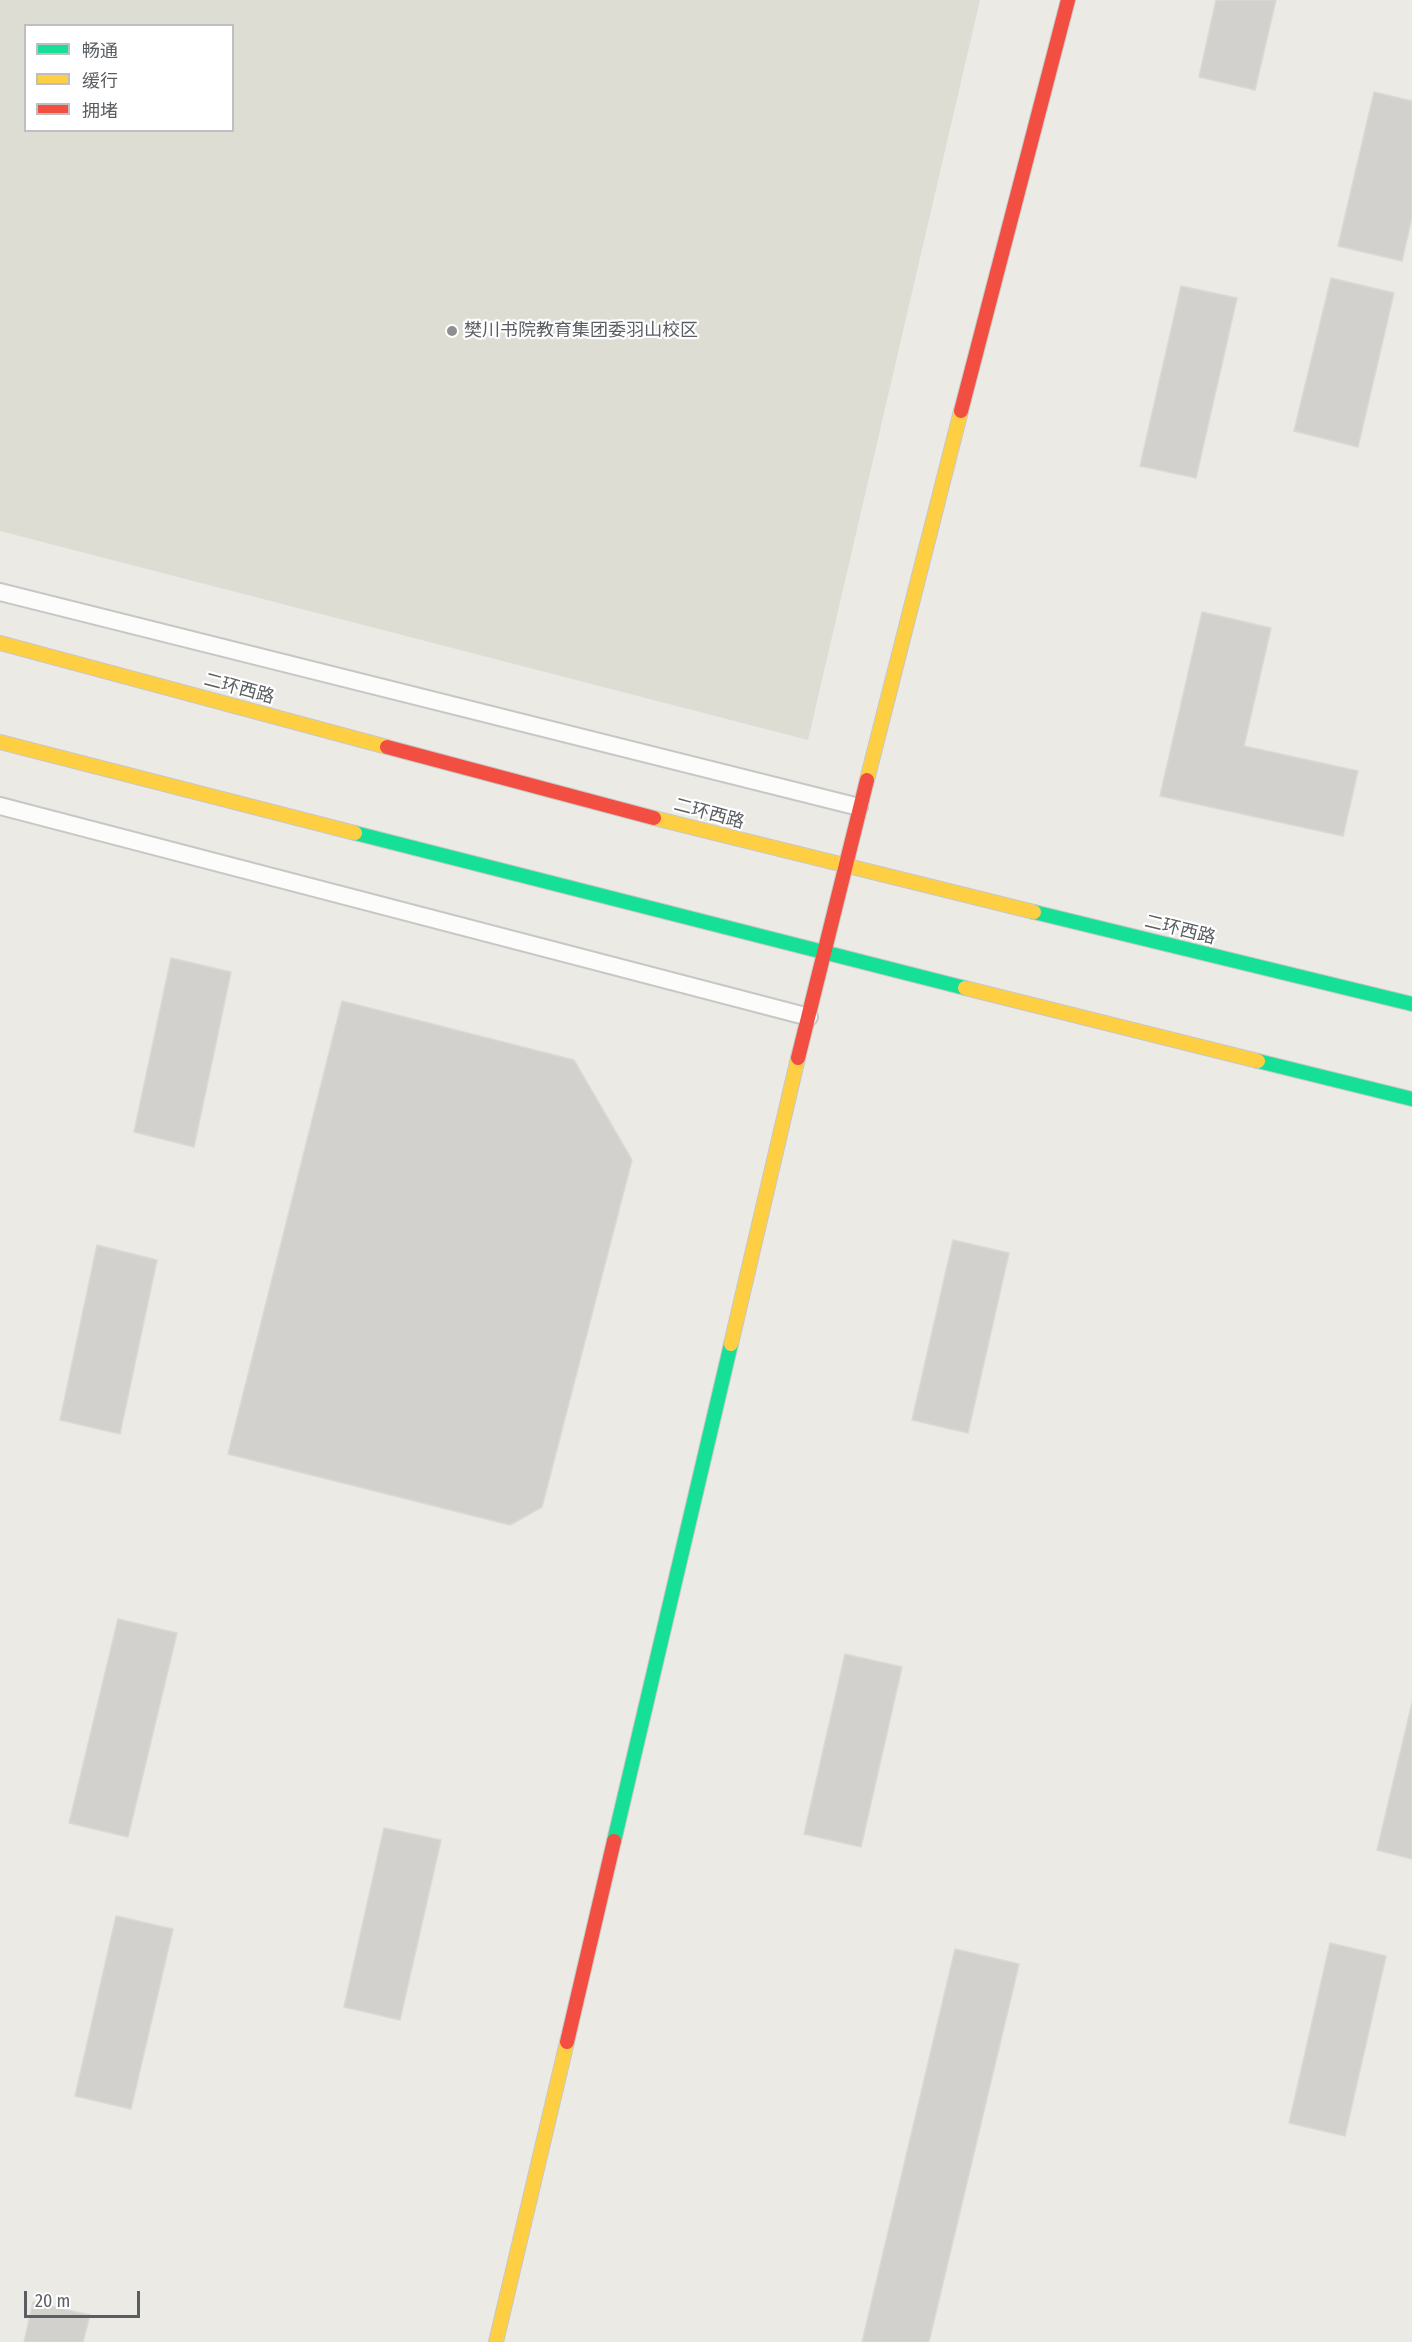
<!DOCTYPE html>
<meta charset="utf-8">
<style>
body{margin:0}
#map{position:relative;width:1412px;height:2342px;overflow:hidden;background:#ebeae5;font-family:"Fira Sans Condensed","Noto Sans SC",sans-serif}
canvas{display:block}
.legend{position:absolute;left:24px;top:24px;width:210px;height:108px;box-sizing:border-box;background:#fff;border:2px solid #bdbfc1;margin:0;padding:8px 10px;list-style:none;font-size:18px;color:#5a5e63}
.legend li{display:flex;align-items:center;gap:12px;height:30px}
.legend b{width:30px;border:2px solid #bdbfc1}
.scale{position:absolute;left:24px;top:2291px;width:116px;height:27px;box-sizing:border-box;border:3px solid #5a5e63;border-top:0;padding-left:8px;font-size:18px;line-height:21px;white-space:nowrap;color:#5a5e63;-webkit-text-stroke:4px #fff;paint-order:stroke}
</style>
<div id="map">
<canvas width="1412" height="2342"></canvas>
<ul class="legend">
<li><b style="height:8px;background:#16e098"></b>畅通</li>
<li><b style="height:8px;background:#ffcf43"></b>缓行</li>
<li><b style="height:8px;background:#f24e42"></b>拥堵</li>
</ul>
<div class="scale">20 m</div>
</div>
<script>
const ctx = document.querySelector('canvas').getContext('2d');
ctx.lineJoin = 'round';
function fillPath(path, color) { ctx.fillStyle = color; ctx.fill(path, 'evenodd'); }
const shape = rows => new Path2D(rows.map(r => 'M' + r).join(''));
function stroke(path, color, width, dash) { ctx.strokeStyle = color; ctx.lineWidth = width; ctx.lineCap = dash ? 'butt' : 'round'; ctx.setLineDash(dash || []); ctx.stroke(path); }
function drawText(font, color, halo, rows, align = 'center') {
  ctx.font = font + ' "Fira Sans Condensed","Noto Sans SC",sans-serif'; ctx.lineWidth = 4.5; ctx.setLineDash([]); ctx.textBaseline = 'middle'; ctx.strokeStyle = halo; ctx.fillStyle = color; for (const [text, x, y, turn = 0] of rows) {
    ctx.save(); ctx.translate(x, y); ctx.rotate((+turn || 0) * Math.PI / 180); ctx.textAlign = isNaN(turn) ? turn : align; if (halo) ctx.strokeText(text, 0, 0); ctx.fillText(text, 0, 0); ctx.restore();
  }
}
const education = shape([
 [0,0,980,0,808,740,0,531],
 [26,26,232,26,232,130,26,130]
]);
const building = shape([
 [1216,0,1276,0,1255,90,1199,77,1216,0],
 [1374,92,1412,101,1412,217,1402,261,1338,246,1374,92],
 [1331,278,1394,293,1358,447,1294,431,1331,278],
 [1181,286,1237,298,1196,478,1140,466,1181,286],
 [1202,612,1271,628,1244,746,1358,771,1343,836,1160,796,1202,612],
 [171,958,231,972,194,1147,134,1132,171,958],
 [342,1001,574,1060,632,1160,542,1507,510,1525,228,1454,342,1001],
 [953,1240,1009,1253,968,1433,912,1420,953,1240],
 [97,1245,157,1260,120,1434,60,1420,97,1245],
 [118,1619,177,1633,128,1837,69,1823,118,1619],
 [845,1654,902,1667,861,1847,804,1834,845,1654],
 [1412,1703,1412,1859,1377,1850,1412,1703],
 [384,1828,441,1840,400,2020,344,2007,384,1828],
 [116,1916,173,1929,131,2109,75,2096,116,1916],
 [1330,1943,1386,1956,1345,2136,1289,2123,1330,1943],
 [955,1949,1019,1964,929,2342,862,2342,955,1949],
 [33,2302,90,2315,83,2342,24,2342,33,2302]
]);
const lane = shape([
 [0,592,859,807],
 [0,806,809,1017]
]);
const fast = shape([
 [355,833,965,988],
 [1034,912,1412,1004],
 [1258,1061,1412,1099],
 [614,1841,731,1344]
]);
const slow = shape([
 [0,643,387,747],
 [0,742,355,833],
 [867,780,961,411],
 [654,818,1034,912],
 [965,988,1258,1061],
 [731,1344,798,1058],
 [496,2342,567,2042]
]);
const jam = shape([
 [961,411,1068,0],
 [387,747,654,818],
 [798,1058,867,780],
 [567,2042,614,1841]
]);
const markers = [
 [452,331,6,"#8d8f90"]
];
const poiNames = [
 ["樊川书院教育集团委羽山校区",464,331]
];
const streetNames = [
 ["二环西路",239,689,15],
 ["二环西路",709,814,15],
 ["二环西路",1180,930,14]
];
fillPath(education, '#deddd4');
fillPath(building, '#d2d1ce');
stroke(building, '#dad9d4', 1.5);
stroke(lane, '#c7c7c5', 20);
stroke(fast, '#c7c8c7', 16);
stroke(slow, '#c7c8c7', 16);
stroke(jam, '#c7c8c7', 16);
stroke(lane, '#fcfcfb', 16);
stroke(fast, '#16e098', 14);
stroke(slow, '#ffcf43', 14);
stroke(jam, '#f24e42', 14);
for (const [x, y, r, color] of markers) { const dot = new Path2D(); dot.arc(x, y, r, 0, 2 * Math.PI); ctx.fillStyle = color; ctx.fill(dot); stroke(dot, '#fff', 2); }
drawText('18px', '#5a5e63', '#fff', poiNames, 'left');
drawText('18px', '#5a5e63', '#fff', streetNames);
</script>
